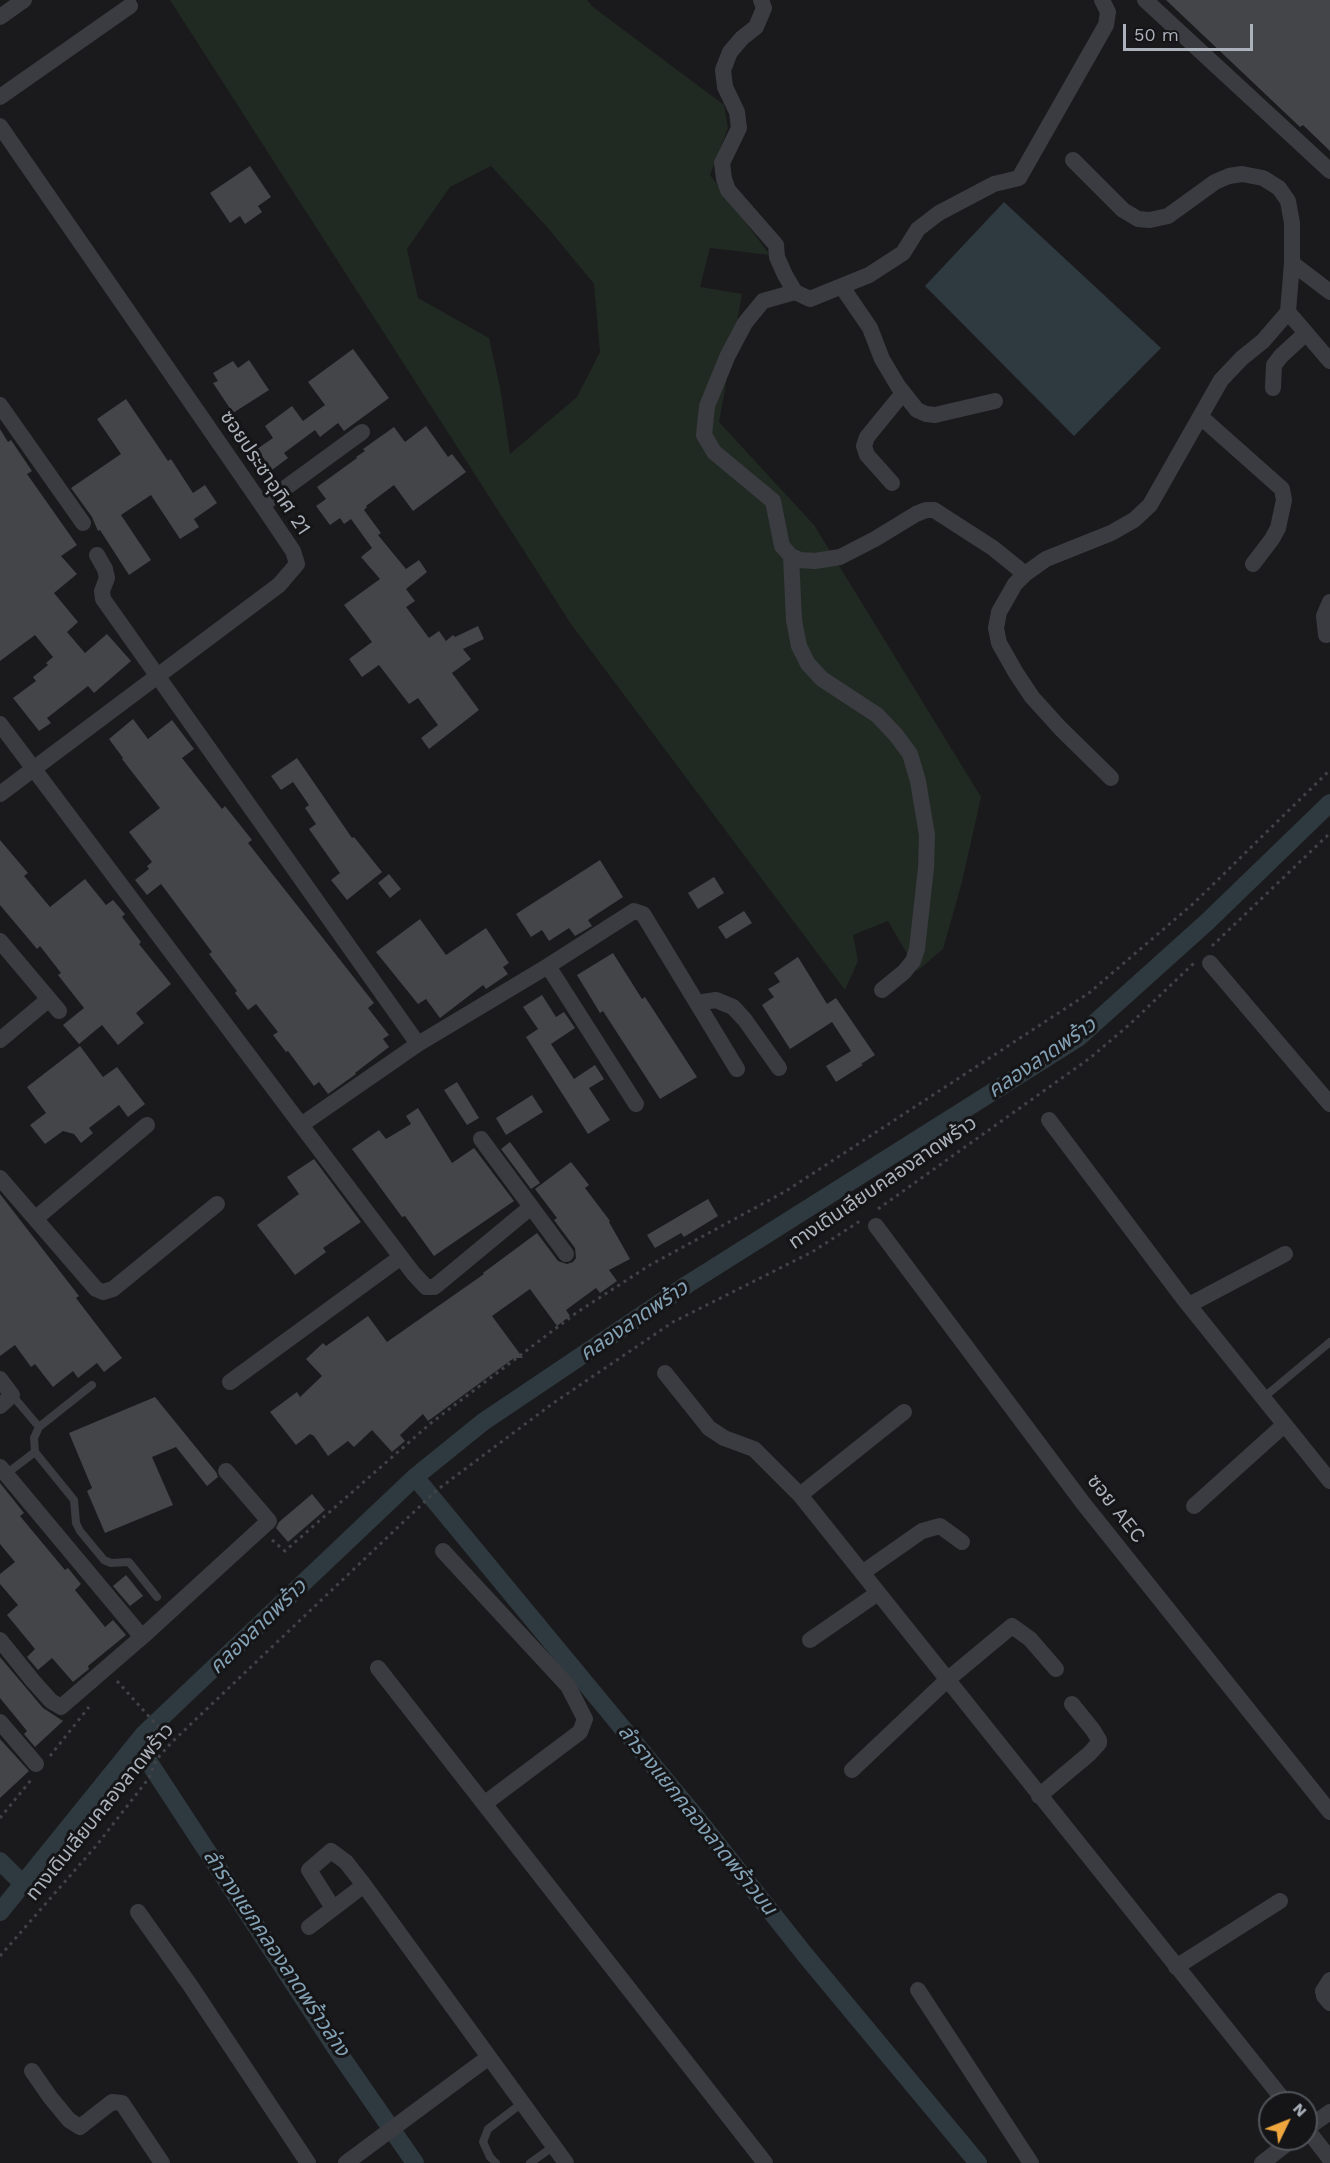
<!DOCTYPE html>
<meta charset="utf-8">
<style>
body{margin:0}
#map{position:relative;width:1330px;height:2163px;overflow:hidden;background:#1a1a1c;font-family:"Work Sans",sans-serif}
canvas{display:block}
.north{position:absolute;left:1258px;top:2091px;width:60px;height:60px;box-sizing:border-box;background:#151517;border:2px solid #515459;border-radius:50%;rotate:47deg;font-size:16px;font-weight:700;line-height:24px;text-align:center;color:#acb2bb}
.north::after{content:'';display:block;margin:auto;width:21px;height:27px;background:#efa63e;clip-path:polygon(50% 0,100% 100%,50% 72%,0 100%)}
.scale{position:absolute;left:1123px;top:24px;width:130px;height:27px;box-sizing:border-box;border:3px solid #acb2bb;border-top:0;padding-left:8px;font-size:18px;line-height:21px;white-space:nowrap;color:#acb2bb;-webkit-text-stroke:4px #151517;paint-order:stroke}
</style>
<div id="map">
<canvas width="1330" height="2163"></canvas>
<div class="north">N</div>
<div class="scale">50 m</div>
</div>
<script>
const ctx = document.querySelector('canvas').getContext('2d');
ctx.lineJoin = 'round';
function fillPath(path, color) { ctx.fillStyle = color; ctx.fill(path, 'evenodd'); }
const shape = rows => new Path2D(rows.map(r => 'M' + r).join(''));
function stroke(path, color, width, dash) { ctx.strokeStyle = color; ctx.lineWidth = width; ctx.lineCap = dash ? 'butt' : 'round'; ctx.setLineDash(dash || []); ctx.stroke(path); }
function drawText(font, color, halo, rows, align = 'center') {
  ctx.font = font + ' "Work Sans","Noto Sans Thai",sans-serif'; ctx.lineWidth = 6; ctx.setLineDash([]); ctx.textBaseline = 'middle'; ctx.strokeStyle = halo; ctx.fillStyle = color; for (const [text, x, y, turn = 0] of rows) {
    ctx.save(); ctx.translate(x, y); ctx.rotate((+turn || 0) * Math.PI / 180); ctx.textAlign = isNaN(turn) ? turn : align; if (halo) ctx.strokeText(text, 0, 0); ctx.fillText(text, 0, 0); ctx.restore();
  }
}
const green = shape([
 [170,0,587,0,593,7,724,105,728,128,710,175,770,255,710,248,700,287,742,294,719,422,814,525,981,797,962,882,943,949,917,971,888,921,853,935,858,961,845,990,571,624],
 [491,166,548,228,594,284,600,352,577,397,510,454,500,387,489,338,418,298,407,249,450,187]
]);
const water = shape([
 [1004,202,1161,348,1074,436,925,286]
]);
const canal = shape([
 [415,1477,696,1817,806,1956,978,2163],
 [137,1744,343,2059,415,2163],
 [0,1861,23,1884],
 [0,1912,144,1734,415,1477,483,1422,688,1284,1078,1038,1207,922,1330,803]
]);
const building = shape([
 [1166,0,1330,0,1330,151,1303,125,1300,127],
 [250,166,271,197,258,206,262,212,245,224,240,216,230,223,210,193],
 [353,349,389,398,344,431,338,423,320,437,315,430,284,453,288,458,272,470,257,449,273,438,265,426,292,406,303,421,325,405,308,382],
 [249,360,269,390,233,413,213,383,218,381,213,373,233,361,238,368],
 [126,399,168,461,171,459,193,493,205,485,217,503,194,519,199,527,180,539,151,495,121,515,151,560,129,575,100,530,98,531,92,517,71,488,121,454,97,419],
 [426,426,448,457,452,454,466,472,413,511,394,485,366,506,367,507,364,510,381,533,378,535,406,569,419,560,427,572,406,589,415,601,406,607,429,638,439,631,446,641,453,635,455,637,478,626,484,639,463,649,471,659,452,673,479,710,429,749,421,738,438,725,418,698,409,704,379,665,362,677,349,659,372,642,344,605,380,579,361,557,372,548,351,519,344,524,340,518,330,525,316,506,326,499,317,487,357,458,356,457,365,451,363,449,394,427,405,442],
 [0,429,8,442,11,440,32,471,27,474,77,545,61,556,77,574,54,593,78,622,67,632,85,653,107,634,131,661,94,693,88,686,47,718,51,723,39,731,13,698,36,681,33,677,48,665,46,663,53,657,35,635,0,661],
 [133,719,148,739,172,720,194,749,182,758,222,809,225,806,252,840,248,843,374,1003,368,1008,389,1035,383,1039,389,1047,355,1073,356,1074,328,1094,319,1082,314,1086,288,1051,286,1052,273,1035,278,1032,256,1004,248,1010,235,993,237,991,209,954,212,952,161,884,147,895,135,880,149,869,147,866,152,862,129,832,160,808,122,759,123,758,109,739],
 [297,758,352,838,354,837,382,872,347,900,331,880,340,873,309,829,316,824,305,808,309,805,293,782,281,790,271,776],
 [0,840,28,873,24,876,50,907,85,879,106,905,113,900,125,914,122,917,141,942,139,944,171,984,136,1013,144,1023,118,1045,102,1025,79,1044,63,1025,84,1008,58,975,61,973,40,946,37,949,0,905],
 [600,860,623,897,588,920,592,926,575,936,569,928,549,941,542,930,531,937,516,914],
 [389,874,401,889,390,898,378,883],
 [714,877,724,893,698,909,688,893],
 [744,911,752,923,726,939,718,927],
 [420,919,446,955,486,928,509,963,503,967,508,974,486,989,483,985,440,1018,426,999,418,1004,376,952],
 [613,953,642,999,645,997,697,1077,660,1099,603,1011,600,1013,577,975],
 [798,957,827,1004,836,998,875,1055,861,1064,863,1065,836,1082,826,1066,851,1051,832,1022,790,1049,762,1005,774,997,768,989,780,982,774,973],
 [542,995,556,1017,564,1012,575,1028,551,1044,574,1079,595,1065,604,1079,589,1088,610,1120,588,1134,526,1037,538,1029,523,1007],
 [80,1046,103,1077,117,1067,145,1104,128,1117,119,1105,89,1128,93,1133,81,1143,74,1134,63,1131,45,1144,30,1125,46,1113,27,1087],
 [457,1082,479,1118,467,1125,444,1090],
 [532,1095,543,1112,506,1135,496,1118],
 [418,1108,452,1163,474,1148,514,1201,434,1256,405,1216,402,1217,352,1149,379,1130,386,1139,411,1124,406,1116],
 [510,1142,540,1183,531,1189,501,1149],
 [314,1159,361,1222,323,1248,326,1252,295,1275,257,1225,299,1194,287,1177],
 [571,1162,589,1185,585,1188,610,1221,609,1222,630,1259,609,1270,617,1281,600,1293,596,1288,566,1310,570,1316,557,1326,530,1289,492,1316,523,1358,514,1358,428,1421,423,1414,400,1435,405,1441,392,1452,372,1430,354,1447,348,1441,328,1456,314,1436,310,1434,296,1445,270,1412,297,1392,300,1397,322,1376,306,1359,323,1343,326,1346,368,1316,387,1342,484,1274,483,1273,537,1233,558,1261,567,1264,573,1262,576,1258,575,1248,554,1220,557,1218,535,1189],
 [0,1194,79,1296,76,1298,122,1358,104,1372,97,1363,78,1378,73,1371,53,1387,35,1364,31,1367,15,1345,0,1356],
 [708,1199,718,1216,684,1237,681,1233,655,1248,647,1235],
 [155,1397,216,1472,218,1477,207,1486,176,1447,152,1457,173,1505,105,1533,87,1491,92,1488,69,1433],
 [0,1483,24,1513,20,1516,65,1570,68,1568,81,1584,75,1590,105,1627,113,1620,126,1635,88,1666,89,1669,73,1682,52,1658,38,1670,27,1657,35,1649,7,1615,18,1605,0,1584,0,1574,15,1562,0,1544],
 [312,1494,325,1510,288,1542,276,1528,279,1522],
 [126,1575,143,1596,130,1606,113,1586],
 [0,1657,43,1708,63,1721,35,1747,24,1734,27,1731,0,1698],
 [0,1739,29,1771,0,1798]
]);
const path = shape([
 [1212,946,1330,833],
 [878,1209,1090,1058,1130,1024,1194,963],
 [272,1540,285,1551,431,1423,576,1313,650,1265,786,1191,1089,993,1194,903,1330,770],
 [117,1681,172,1742],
 [50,1756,89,1707],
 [0,1818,31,1780],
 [0,1956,96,1846,149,1778,156,1760,172,1742,437,1490,552,1404,673,1322,812,1252,860,1221]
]);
const lane = shape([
 [12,1395,39,1427],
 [1263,1398,1330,1342],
 [35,1452,34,1438,39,1427,92,1385],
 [6,1474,35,1452,74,1500,76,1523,80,1531,104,1560,111,1563,129,1562,157,1597],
 [496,2163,490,2157,483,2142,488,2129,522,2103],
 [530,2163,554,2146]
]);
const street = shape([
 [761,0,764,8,756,27,742,38,730,52,723,70,725,87,737,112,739,128,722,163,724,179,728,190,776,245,777,257,785,275,795,292,810,299,869,275,903,253,918,229,939,213,994,184,1019,178,1106,25,1108,12,1102,0],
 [1145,0,1330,171],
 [0,17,24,0],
 [0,97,130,6],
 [0,126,262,505,293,551,297,564,279,585,0,794],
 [1073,160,1123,210,1138,219,1150,220,1168,216,1215,182,1229,176,1242,174,1263,178,1279,188,1288,201,1292,223,1292,263,1288,312,1330,361],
 [1292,263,1330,292],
 [842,287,870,328,882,359,898,386,917,410,926,414,935,415,995,401],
 [795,292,763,301,745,323,728,355,707,406,704,435,714,452,773,501,782,546,791,556,800,560,815,561,840,557,875,539,916,514,926,510,934,510,993,548,1025,574],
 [1273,388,1274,365,1281,356,1306,333],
 [0,405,83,523],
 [1201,417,1282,489,1284,500,1278,528,1272,539,1253,564],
 [892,483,867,455,864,446,867,437,903,393],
 [262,505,362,432],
 [97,555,105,569,107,578,102,591,103,599,418,1044],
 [791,556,794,620,799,646,808,664,822,679,877,715,896,735,910,754,918,781,927,835,926,868,917,949,913,961,904,972,882,990],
 [1326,635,1324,616,1330,602],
 [0,724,301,1125,418,1044,548,966,634,911,643,914,737,1069],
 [1111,778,1060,728,1032,697,1016,673,999,643,996,628,999,612,1015,584,1025,574,1046,559,1111,533,1134,520,1150,505,1221,380,1242,358,1263,341,1288,312],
 [0,941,59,1011],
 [1210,963,1330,1104],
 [548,966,636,1104],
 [697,1003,716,1000,733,1007,745,1020,779,1068],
 [0,1040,49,999],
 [1049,1120,1183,1298,1330,1481],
 [301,1125,413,1273,426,1287,434,1287,438,1284,531,1207],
 [481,1139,566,1254],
 [0,1178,96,1289,103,1292,113,1289,217,1204],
 [36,1218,147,1125],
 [876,1226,1083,1503,1330,1812],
 [1189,1305,1285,1254],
 [665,1373,709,1428,724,1438,754,1449,800,1495,1286,2103],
 [0,1379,12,1395,0,1406],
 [230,1382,401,1257],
 [0,1467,142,1637,269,1521,226,1471],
 [800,1495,904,1412],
 [1194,1506,1284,1425],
 [443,1551,568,1686,585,1719,580,1732,484,1804],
 [862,1573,922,1531,940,1526,962,1542],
 [0,1640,33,1681,51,1701,61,1707,142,1637],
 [810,1640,878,1593],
 [378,1668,765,2163],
 [0,1722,36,1764],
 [852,1770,947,1680,1012,1626,1030,1639,1056,1669],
 [1039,1796,1089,1754,1099,1743,1099,1740,1093,1730,1072,1704],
 [333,1908,309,1870,331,1851,346,1862,364,1885,566,2163],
 [138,1912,190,1985,308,2163],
 [309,1927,364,1885],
 [1176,1967,1280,1901],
 [1330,1980,1323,1991,1324,1996,1330,2003],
 [918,1990,1031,2163],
 [32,2071,50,2097,69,2120,80,2127,112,2102,122,2103,162,2163],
 [1306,2128,1330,2159],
 [1306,2129,1330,2112],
 [346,2163,489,2057],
 [1262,2163,1293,2139]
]);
const streetNames = [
 ["ซอยประชาอุทิศ 21",265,473,56],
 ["ทางเดินเลียบคลองลาดพร้าว",883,1183,-34],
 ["ซอย AEC",1116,1509,52],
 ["ทางเดินเลียบคลองลาดพร้าว",100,1812,-51]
];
const waterNames = [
 ["คลองลาดพร้าว",1042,1058,-34],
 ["คลองลาดพร้าว",634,1321,-34],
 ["คลองลาดพร้าว",258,1627,-44],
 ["ลำรางแยกคลองลาดพร้าวบน",697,1820,51],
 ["ลำรางแยกคลองลาดพร้าวล่าง",276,1953,56]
];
fillPath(green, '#212a22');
fillPath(water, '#2f3a40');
stroke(canal, '#2f3a40', 18);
fillPath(building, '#444549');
stroke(path, '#414348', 3, [3, 4.5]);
stroke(lane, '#3b3c41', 8);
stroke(street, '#3b3c41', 16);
drawText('20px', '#acb2bb', '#151517', streetNames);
drawText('italic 21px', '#84a2b5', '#151517', waterNames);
</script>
